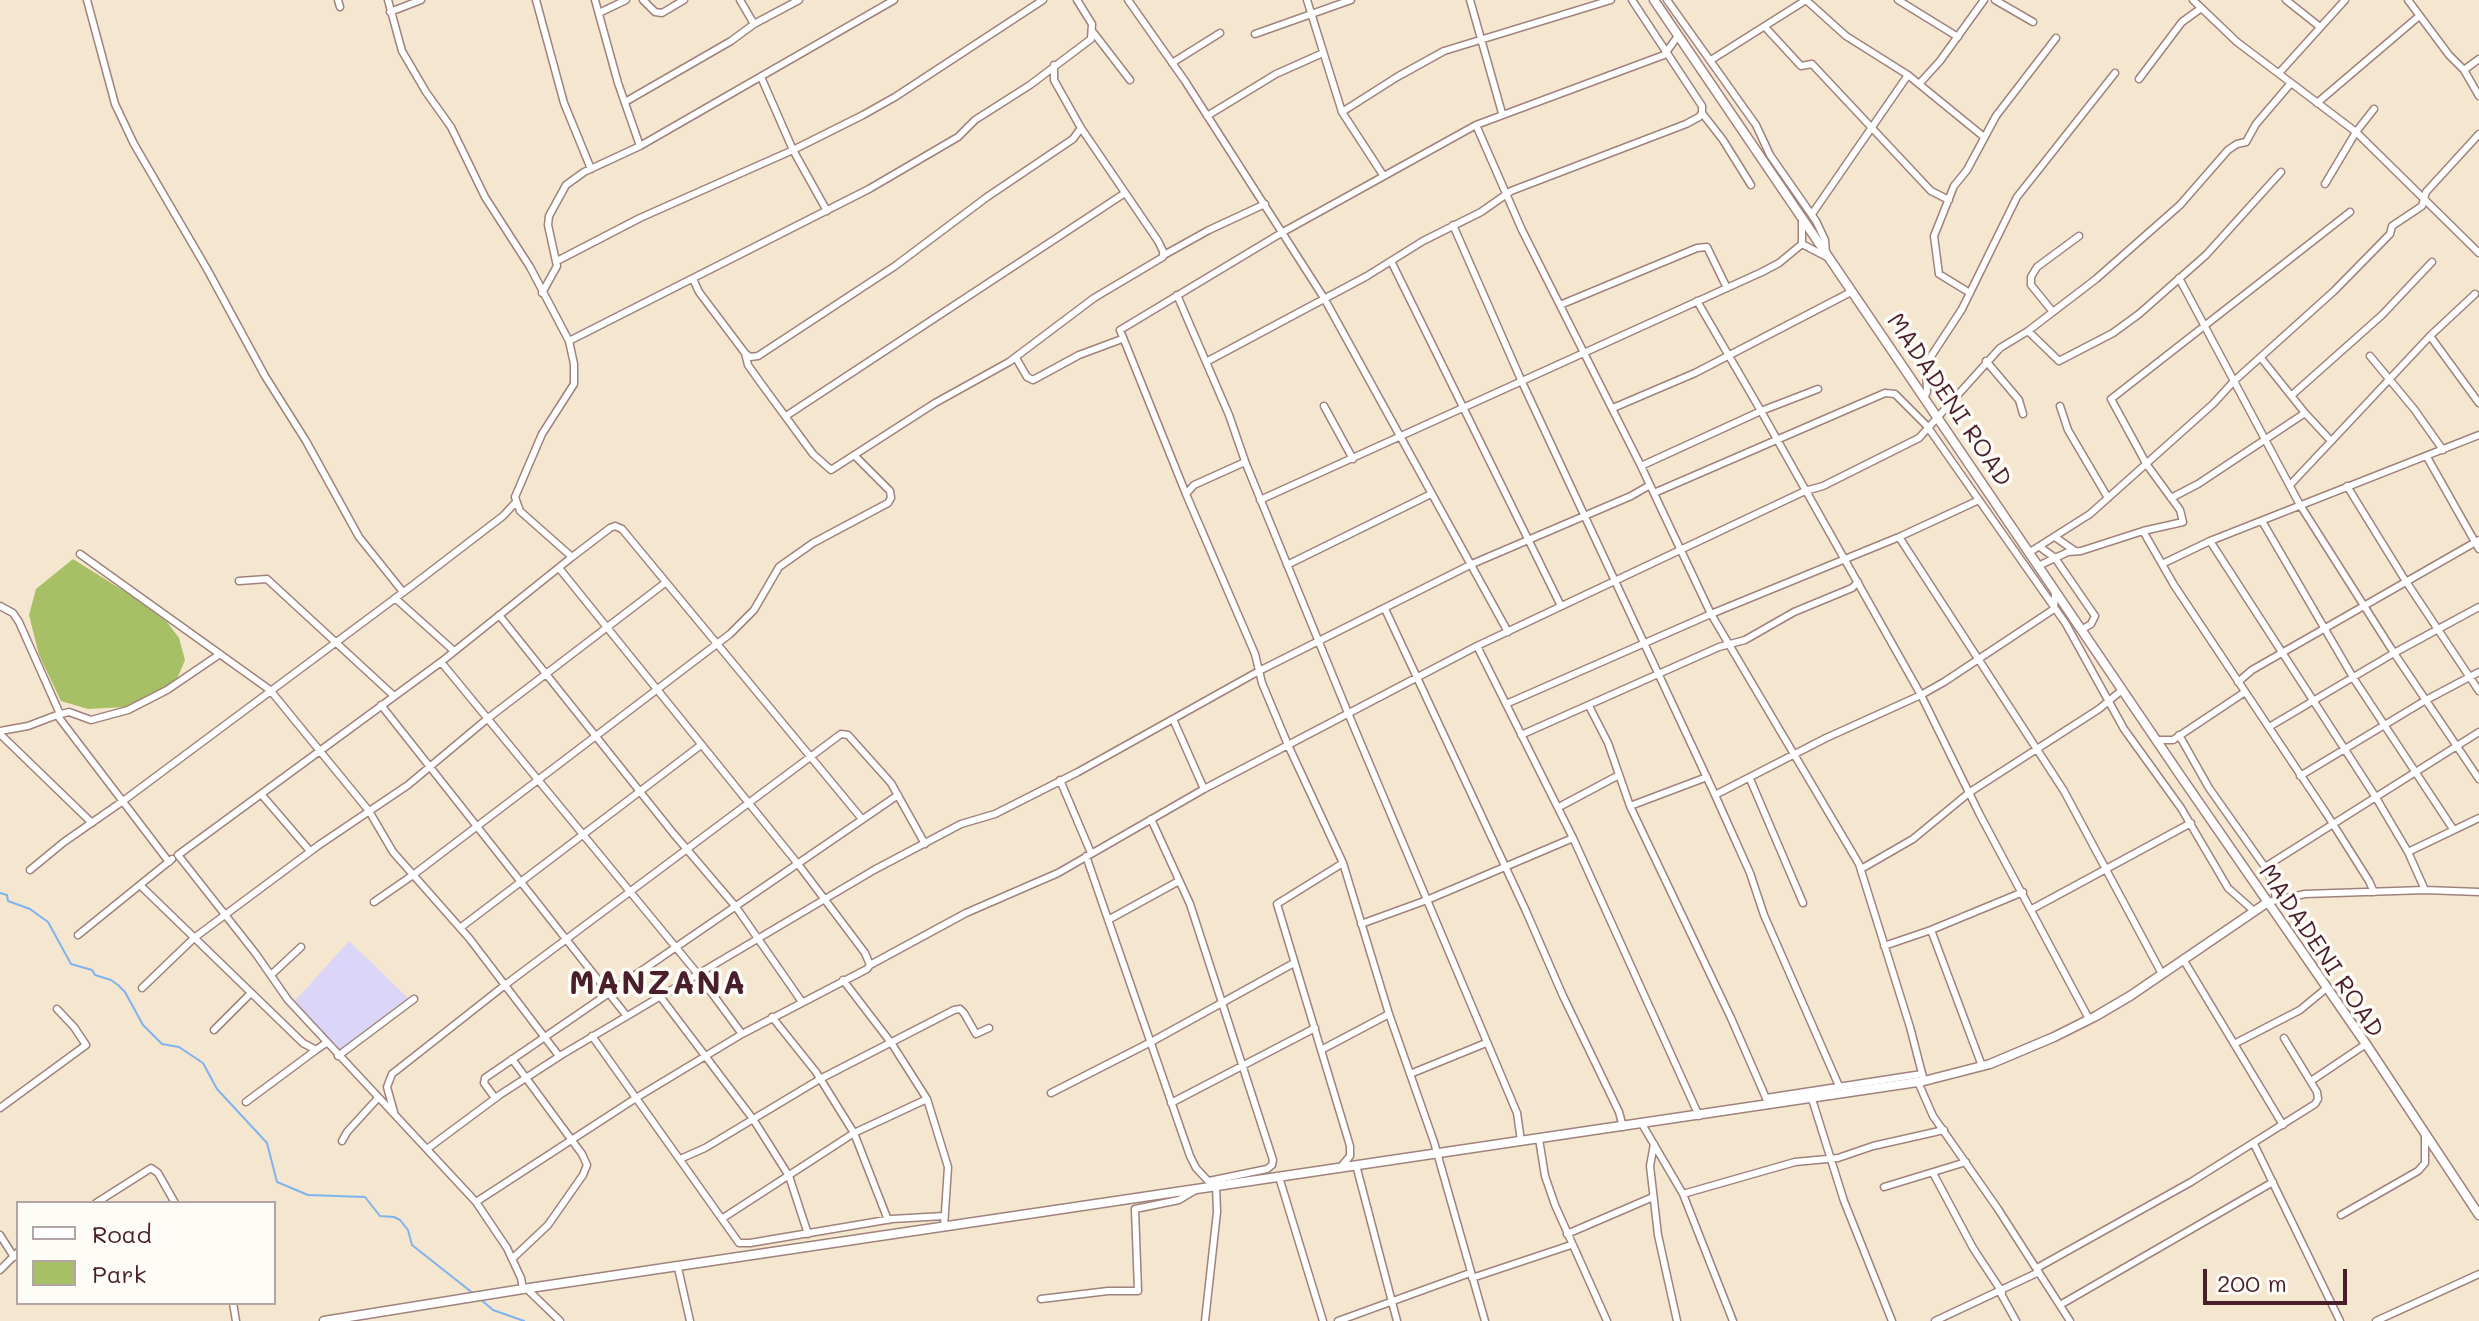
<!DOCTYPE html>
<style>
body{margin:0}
#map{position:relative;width:2479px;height:1321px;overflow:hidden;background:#f5e6cf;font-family:Mali,sans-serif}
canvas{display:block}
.legend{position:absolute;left:16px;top:1201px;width:260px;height:104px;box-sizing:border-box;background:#fdfcf7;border:2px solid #b5a4a5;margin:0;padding:10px 14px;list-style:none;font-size:24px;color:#4a1f2b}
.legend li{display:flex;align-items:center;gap:16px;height:40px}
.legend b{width:40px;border:2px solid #b5a4a5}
.scale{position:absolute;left:2203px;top:1269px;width:144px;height:36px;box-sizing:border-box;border:4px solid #4a1f2b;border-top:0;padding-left:10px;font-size:24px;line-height:28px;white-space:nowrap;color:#4a1f2b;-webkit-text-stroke:6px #fdfcf7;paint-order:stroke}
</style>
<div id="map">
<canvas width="2479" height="1321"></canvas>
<ul class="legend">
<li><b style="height:10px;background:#fff"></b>Road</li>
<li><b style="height:22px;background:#a7c065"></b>Park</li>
</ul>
<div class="scale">200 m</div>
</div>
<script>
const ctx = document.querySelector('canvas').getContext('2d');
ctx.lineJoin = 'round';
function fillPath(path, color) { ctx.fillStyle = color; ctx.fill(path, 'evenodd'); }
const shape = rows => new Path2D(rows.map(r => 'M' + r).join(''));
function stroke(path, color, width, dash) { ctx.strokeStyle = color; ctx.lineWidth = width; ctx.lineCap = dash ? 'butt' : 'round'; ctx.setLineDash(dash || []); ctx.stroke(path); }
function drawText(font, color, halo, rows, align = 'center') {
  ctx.font = font + ' Mali,sans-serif'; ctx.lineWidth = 7; ctx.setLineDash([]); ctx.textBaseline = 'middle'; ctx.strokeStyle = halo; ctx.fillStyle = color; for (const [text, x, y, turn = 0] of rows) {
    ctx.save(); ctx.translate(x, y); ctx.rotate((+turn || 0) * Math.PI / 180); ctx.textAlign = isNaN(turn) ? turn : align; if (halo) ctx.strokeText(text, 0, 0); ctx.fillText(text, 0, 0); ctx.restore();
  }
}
const built = shape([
 [349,941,410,1000,340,1052,293,1003]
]);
const green = shape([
 [73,559,135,598,167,622,179,638,185,660,177,679,154,695,126,707,88,709,61,701,39,655,29,615,36,589]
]);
const stream = shape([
 [0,893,7,895,8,901,30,909,48,922,71,964,92,970,95,975,111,980,118,985,125,992,143,1025,162,1044,179,1047,203,1063,217,1089,267,1143,277,1182,308,1195,365,1197,380,1216,394,1217,400,1220,408,1230,412,1245,474,1294],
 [479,1298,493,1310,524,1321]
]);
const street = shape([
 [87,0,115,104,134,144,207,269,265,376,306,441,359,537,403,592],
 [338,0,340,7],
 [388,0,402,51,426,92,451,127,485,197,530,267,569,341,574,364,574,384,542,434,515,497,520,511,572,557,441,662,178,855,256,954,288,1000,476,1202,507,1248,521,1278,523,1289],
 [536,0,564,103,591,169],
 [595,0,618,83,640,146],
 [643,0,655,12,662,13,684,0],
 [740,0,754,24],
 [1128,0,1185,81,1324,298,1508,632],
 [1307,0,1342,112,1383,175],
 [1470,0,1502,113],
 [1667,0,1756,125,1770,155,1816,221,1825,240,1826,253],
 [1806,0,1846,36,1908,75,1984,137],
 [1898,0,1958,37],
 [1995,0,2033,22],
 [2193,0,2237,42,2356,132,2479,253],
 [2286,0,2320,27],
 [2408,0,2449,55,2464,70,2479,96],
 [390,12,421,0],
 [599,13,626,0],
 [1765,27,1801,66,1812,64,1931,191,1949,200],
 [1093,32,1130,80],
 [1255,34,1351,0],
 [1711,60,1806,0],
 [1172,63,1220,33],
 [2464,70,2479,59],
 [2280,72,2345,0],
 [761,77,793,150,827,211],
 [2139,79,2182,22,2200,9],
 [1920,83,1940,61,1984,0],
 [625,102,731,41,754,24,799,0],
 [2317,103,2418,17],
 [1342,112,1397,77,1444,51,1611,0],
 [1702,113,1723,140,1751,185],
 [1207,116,1276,74,1323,53],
 [1476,125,1522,230,1641,466,1711,614,1859,864,1910,1027,1924,1081],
 [2325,184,2356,132,2374,109],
 [1812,214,1908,75],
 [1802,220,1802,244],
 [1453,225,1522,382,1715,795,1750,873,1764,915,1839,1086],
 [1802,244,1827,257],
 [1164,255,1209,230,1265,204],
 [557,261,640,218,793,150,863,115,895,97,1043,0],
 [1391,261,1561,606],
 [2179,278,2300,505,2394,653,2479,779],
 [693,279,699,292,745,353,748,365,760,382,813,454,831,470,935,403,1009,362,1094,298,1163,257,1163,251,1158,241,1081,128,1054,80,1054,65],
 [542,293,557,266,548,225,549,216,566,185,584,172,640,146,894,0],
 [1970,293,1939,274,1934,236,1954,186,1967,170,1996,116,2056,38],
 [1177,295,1229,415,1246,464,1348,713,1517,1113,1521,1141],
 [1697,301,1761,411,1921,695,1980,815,2089,1019],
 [1560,305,1697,248,1707,247,1727,288],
 [2053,312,2031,285,2031,277,2037,267,2079,236],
 [2028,331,2059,361,2113,333,2139,314,2206,255,2281,172],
 [2430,336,2479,403],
 [569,341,869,189,958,137,975,120,1030,85,1091,39,1092,24,1077,0],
 [745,353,750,357,758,356,895,266,987,197,1073,139,1081,128],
 [2370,356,2414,409,2443,450],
 [1016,358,1027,377,1033,380,1079,355,1122,339],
 [2261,358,2305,413,2331,441],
 [1986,361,2019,400,2023,414],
 [1206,362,1367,276,1423,241,1481,212,1511,191,1686,124,1699,117,1702,113,1702,106,1632,0],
 [2292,395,2382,315,2432,262],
 [1924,398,1927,392,1926,364,1962,309,2017,197,2115,73],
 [1324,406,1353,459],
 [2060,406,2068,430,2108,498],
 [1613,408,1695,373,1851,292],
 [786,416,1125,193],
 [2427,457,2479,549],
 [1641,466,1761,411,1818,389],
 [2290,485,2430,336,2475,294],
 [2347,486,2405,580,2479,691],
 [1654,493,1885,393,1895,394,1927,426,2066,624,2124,729,2181,808,2228,888,2254,911],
 [1186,494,1194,485,1245,462],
 [2171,498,2198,484,2305,413],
 [1260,500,1762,272,1779,263,1802,244],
 [2262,521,2354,679,2453,829],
 [2143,531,2174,585,2326,813,2369,881,2374,892],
 [1899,537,2064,791,2162,974],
 [2055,537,2075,551],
 [2210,541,2375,796,2408,852,2425,890],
 [2040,547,2055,558,2095,616,2091,624,2081,630],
 [2030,552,2090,514,2213,404,2234,381,2334,291,2390,234,2392,226,2422,206,2426,192,2479,134],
 [80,554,270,690,369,811,393,852,469,938,559,1056],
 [572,557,610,528,615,526,622,529,862,819],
 [2162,564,2210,541,2479,435],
 [1287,565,1431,494],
 [2038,566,2068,552,2081,551,2143,531,2183,522,2180,510,2147,465,2111,399,2350,212],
 [239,581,267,579,394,696],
 [395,598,454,651],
 [0,606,13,613,19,622,60,714],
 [1385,609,1526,911,1563,996,1619,1112,1623,1127],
 [499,615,673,833,736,907,802,1002],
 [1477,646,1573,838,1699,1116],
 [441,662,697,973,742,1034],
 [2238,682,2252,670,2479,540],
 [1506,704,1711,614,1899,537,1979,500],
 [381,705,626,1015],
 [1589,706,1608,743,1630,806,1731,1018,1769,1105],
 [57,715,69,712,91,720,128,710,167,690,220,654],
 [1173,719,1204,789],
 [2269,727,2394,653,2479,607],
 [0,731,28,726,57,715,169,862],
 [0,734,92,823],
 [1521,735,1719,647,1745,640,1794,612,1852,588,1858,582],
 [2179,735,2209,788,2265,867,2273,883,2276,899],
 [2156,740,2173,740,2245,692],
 [2300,776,2426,700,2479,672],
 [1750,779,1803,903],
 [1060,780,1091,853],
 [261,794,310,851],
 [1715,795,1826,738,1921,695,1944,682,2054,609,2055,592],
 [1630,806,1707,777],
 [1559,807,1619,775],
 [1151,819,1190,904,1273,1160,1272,1165,1267,1169,1209,1181],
 [2408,852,2479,818],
 [1086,856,1190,1156,1196,1168,1211,1184],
 [2265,867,2479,732],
 [1861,869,1913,839,1970,792,2099,709,2122,690],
 [30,870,64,842,123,801,413,585,503,516,516,502],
 [141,886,303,1043,316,1050,326,1043],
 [374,902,413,875,730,634,754,610,779,567,813,543,888,503,891,498,890,491,854,455],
 [2268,902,2305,894,2425,890,2479,892],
 [2032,909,2191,823],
 [1108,920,1179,881],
 [1361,924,1427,900,1573,838],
 [460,928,701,745],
 [1931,930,1982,1066],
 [78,935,172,859],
 [1884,946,1931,930,2023,892],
 [2183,959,2283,1125],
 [870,965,966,913,1058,873,1204,789,1477,646,1805,491,1823,486,1919,438,2000,348,2028,331,2096,279,2180,205,2228,150,2237,144,2246,142,2256,124,2291,83],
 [271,975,301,947],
 [843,980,892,1044,927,1099,948,1167,944,1227],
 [142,988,194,938,319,845,408,785,487,719,665,583],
 [659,995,753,1119,789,1176,808,1234],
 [772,1017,816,1072,854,1133,888,1220],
 [214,1030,250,994],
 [592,1036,739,1243,750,1243,892,1219,944,1216],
 [2234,1044,2300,1010,2323,991],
 [1321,1050,1389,1014],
 [338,1056,414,999],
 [512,1059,582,1154,587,1165,583,1175,548,1225,512,1259],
 [1410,1074,1486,1043],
 [2311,1081,2366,1044],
 [1918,1082,1933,1116,1998,1209,2070,1321],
 [1051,1093,1151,1042,1294,963],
 [495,1098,484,1083,485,1078,898,795],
 [1766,1098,1922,1074],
 [1812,1099,1844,1201,1892,1321],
 [246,1102,316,1050],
 [1171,1103,1315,1028],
 [0,1108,86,1045,74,1027,57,1009],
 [394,1112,387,1087,392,1074,505,985,841,734,848,735,891,783,925,844],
 [1642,1124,1683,1194,1733,1321],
 [1539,1139,1545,1176,1555,1205,1607,1321],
 [342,1141,347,1132,378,1098],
 [1654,1144,1650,1166,1658,1235,1677,1321],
 [2254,1144,2340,1321],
 [427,1149,501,1094,563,1054,874,870,961,824,995,814,1078,772,1259,671,1472,564,1631,496,1650,485],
 [680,1159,705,1148,820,1079,954,1010,960,1009,964,1013,976,1034,989,1028],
 [1356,1165,1397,1321],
 [1340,1168,1350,1156,1350,1146,1277,904,1343,863],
 [1933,1173,1973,1248,2002,1292],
 [1279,1177,1323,1321],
 [1884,1187,1966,1162],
 [1683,1194,1795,1162,1838,1158,1873,1146,1944,1130],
 [476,1202,636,1098,742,1034,867,969,870,965,865,953,798,864,559,568],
 [96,1203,151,1168,158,1173,175,1203],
 [2341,1215,2418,1171,2425,1163,2425,1135],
 [723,1218,854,1133,927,1099],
 [1567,1234,1653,1197],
 [0,1235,14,1257],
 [678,1268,690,1321],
 [2037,1268,2191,1182,2315,1104,2318,1099,2317,1092,2284,1038],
 [0,1270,18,1252],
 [1472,1278,1571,1245],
 [526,1288,560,1321],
 [2000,1292,2016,1321],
 [1041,1299,1108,1291,1138,1291,1135,1209,1179,1200,1194,1191],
 [233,1303,236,1321],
 [2060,1305,2273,1182],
 [1205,1321,1217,1212,1216,1186],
 [1338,1321,1470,1273],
 [1485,1321,1434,1142,1389,1014,1343,863,1288,745,1262,683,1255,654,1186,494,1120,330,1283,232,1476,125,1664,55,1678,36],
 [1935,1321,2039,1272],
 [2376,1321,2479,1274]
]);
const secondary = shape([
 [1654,0,2182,778,2366,1044,2479,1215],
 [324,1321,523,1289,1924,1081,1990,1064,2054,1037,2096,1016,2130,996,2268,902]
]);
const streetNames = [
 ["MADADENI ROAD",1949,400,56],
 ["MADADENI ROAD",2321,951,56]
];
const districtNames = [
 ["MANZANA",658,984]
];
fillPath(built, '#dbd6f7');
fillPath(green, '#a7c065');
stroke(stream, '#7fb3ed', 2);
stroke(street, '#a0827d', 9);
stroke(secondary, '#a0827d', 11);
stroke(street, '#fff', 6);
stroke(secondary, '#fff', 8);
drawText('24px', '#4a1f2b', '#fdfcf7', streetNames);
ctx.letterSpacing = '2px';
drawText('bold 32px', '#4a1f2b', '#fdfcf7', districtNames);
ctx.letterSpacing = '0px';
</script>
